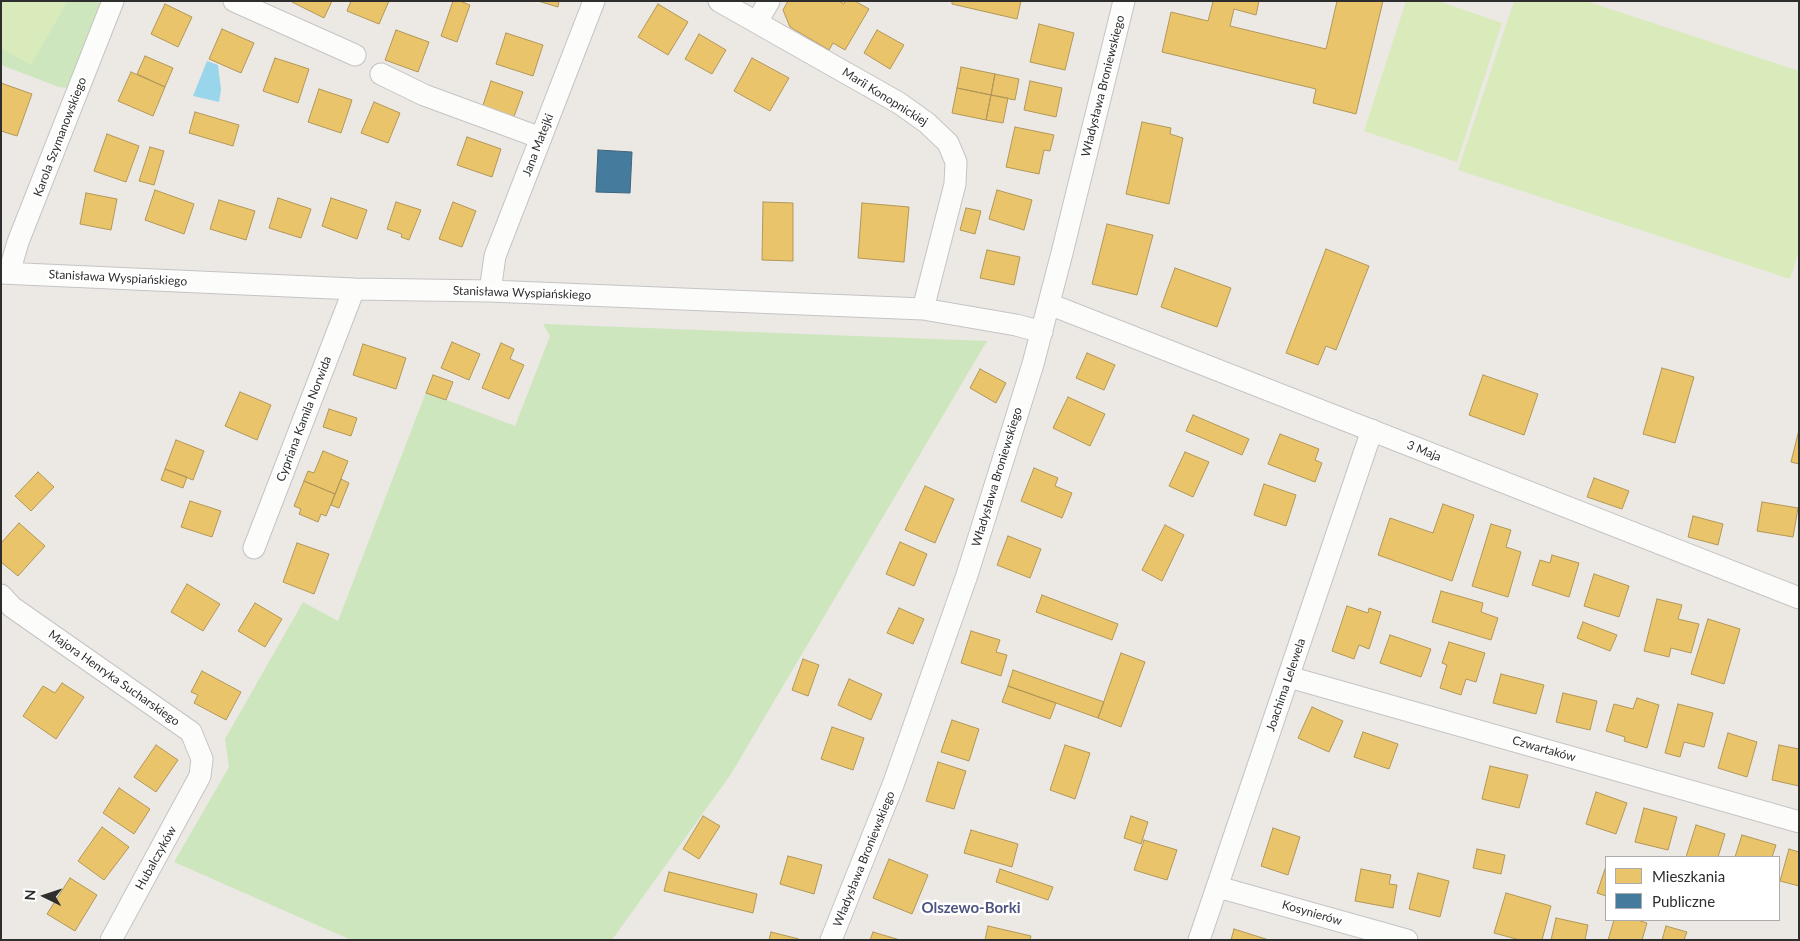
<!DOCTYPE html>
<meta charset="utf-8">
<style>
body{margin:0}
#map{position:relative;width:1800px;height:941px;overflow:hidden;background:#ece8e4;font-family:Lato,sans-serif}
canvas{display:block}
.frame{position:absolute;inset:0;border:2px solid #2e2e2e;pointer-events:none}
.legend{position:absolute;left:1605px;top:856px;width:175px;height:65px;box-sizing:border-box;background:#fff;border:1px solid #ababab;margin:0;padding:6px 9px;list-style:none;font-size:15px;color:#2e2e2e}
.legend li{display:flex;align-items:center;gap:10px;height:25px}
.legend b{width:25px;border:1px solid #ababab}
.north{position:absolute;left:20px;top:871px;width:50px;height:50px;-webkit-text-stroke:4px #fff;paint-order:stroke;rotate:274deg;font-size:14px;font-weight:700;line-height:20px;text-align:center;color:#2e2e2e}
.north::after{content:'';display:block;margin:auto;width:18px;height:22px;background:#2e2e2e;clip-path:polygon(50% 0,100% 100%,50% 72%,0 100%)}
</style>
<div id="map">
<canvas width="1800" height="941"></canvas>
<div class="frame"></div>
<ul class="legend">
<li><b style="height:14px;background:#e9c46a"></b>Mieszkania</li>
<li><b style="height:14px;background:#457b9d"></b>Publiczne</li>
</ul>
<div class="north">N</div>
</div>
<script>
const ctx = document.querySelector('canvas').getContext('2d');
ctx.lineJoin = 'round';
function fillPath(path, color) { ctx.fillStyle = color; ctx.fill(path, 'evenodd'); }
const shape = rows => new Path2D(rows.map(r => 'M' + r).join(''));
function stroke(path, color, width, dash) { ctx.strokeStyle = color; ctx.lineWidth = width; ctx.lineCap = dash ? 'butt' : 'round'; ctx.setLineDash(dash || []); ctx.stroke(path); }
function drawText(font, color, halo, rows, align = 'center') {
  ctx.font = font + ' Lato,sans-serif'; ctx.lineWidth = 5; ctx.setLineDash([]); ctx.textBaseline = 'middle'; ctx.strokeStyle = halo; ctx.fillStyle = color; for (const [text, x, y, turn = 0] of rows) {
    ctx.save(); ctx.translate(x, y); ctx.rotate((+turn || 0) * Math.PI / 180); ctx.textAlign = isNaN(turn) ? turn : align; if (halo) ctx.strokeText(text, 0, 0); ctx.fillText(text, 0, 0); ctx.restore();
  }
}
const green = shape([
 [1,1,102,1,67,88,59,87,1,65],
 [543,324,987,341,731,774,612,940,351,940,174,862,229,767,225,739,303,602,338,621,426,392,515,426,550,336]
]);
const pitch = shape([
 [1,1,68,1,31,65,1,48],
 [1406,1,1438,1,1502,23,1457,162,1364,131],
 [1514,1,1586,1,1799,71,1799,251,1790,279,1458,170]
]);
const water = shape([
 [207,61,218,65,221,90,219,102,193,96]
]);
const homes = shape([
 [293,1,332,1,324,18,292,2,293,1],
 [351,1,389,1,379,24,347,11,351,1],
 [453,1,460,1,470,5,457,42,441,36,453,1],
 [538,1,559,1,558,7,538,1],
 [788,1,839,1,844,4,845,1,855,1,869,9,845,50,833,43,829,50,790,27,783,10,788,1],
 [952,1,1021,1,1017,19,952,4,952,1],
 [1209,1,1259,1,1256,15,1234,9,1230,26,1326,49,1337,1,1383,1,1356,114,1313,103,1316,89,1162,52,1171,12,1208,21,1213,2,1209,1],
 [165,4,192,17,178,47,151,34,165,4],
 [658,4,688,22,668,55,638,37,658,4],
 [1039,24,1074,33,1065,70,1030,62,1039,24],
 [222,29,254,43,241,73,209,59,222,29],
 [396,30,429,42,418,72,385,60,396,30],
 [877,30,904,45,890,69,864,53,877,30],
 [506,33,543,45,533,76,496,64,506,33],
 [699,34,726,50,712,74,685,59,699,34],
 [145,56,173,68,165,87,137,74,145,56],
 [275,58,309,69,298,103,263,91,275,58],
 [752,58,789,78,770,111,734,91,752,58],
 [961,67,995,74,991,95,957,88,961,67],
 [131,72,165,87,153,116,118,101,131,72],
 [995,74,1019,79,1015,100,991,95,995,74],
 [491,81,523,92,513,119,482,108,491,81],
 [1030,81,1062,88,1056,117,1024,110,1030,81],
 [1,83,32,94,17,136,1,131,1,83],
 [957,88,991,95,986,120,952,113,957,88],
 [319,89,352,100,341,133,308,122,319,89],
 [991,95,1008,98,1003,123,986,120,991,95],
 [374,102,400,113,388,143,361,133,374,102],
 [195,112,239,125,233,146,189,133,195,112],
 [1142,122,1171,128,1170,134,1183,138,1169,204,1126,194,1142,122],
 [1015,127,1054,135,1050,151,1044,150,1039,174,1006,167,1015,127],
 [107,134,139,146,126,182,94,171,107,134],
 [467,137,501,149,492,177,457,165,467,137],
 [150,147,164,151,154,185,139,181,150,147],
 [155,190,194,204,184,234,145,220,155,190],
 [997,190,1032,200,1024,230,989,219,997,190],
 [86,193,117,199,111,230,80,224,86,193],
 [278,198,311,209,301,238,269,228,278,198],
 [331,198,367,210,357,239,322,226,331,198],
 [219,200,255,211,246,240,210,229,219,200],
 [396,202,421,210,409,240,401,237,402,234,387,229,396,202],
 [453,202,476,211,462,247,439,239,453,202],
 [763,202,793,203,793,261,762,260,763,202],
 [862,203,909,207,904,262,858,258,862,203],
 [966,208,981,211,975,234,960,230,966,208],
 [1107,224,1153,235,1137,295,1092,284,1107,224],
 [1326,249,1369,266,1336,350,1326,346,1318,365,1286,353,1326,249],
 [987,250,1020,257,1014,285,980,278,987,250],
 [1175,268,1231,288,1217,327,1161,307,1175,268],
 [452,342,480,354,469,380,441,368,452,342],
 [501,343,514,349,510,359,524,365,509,399,482,388,501,343],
 [363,344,406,358,396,389,353,375,363,344],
 [1087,353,1115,365,1104,390,1076,378,1087,353],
 [1662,368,1694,377,1675,443,1643,434,1662,368],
 [980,369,1006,383,996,403,970,388,980,369],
 [433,375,453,382,446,400,426,393,433,375],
 [1483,375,1538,394,1524,435,1469,415,1483,375],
 [240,392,271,405,257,440,225,426,240,392],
 [1068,397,1105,414,1090,446,1053,428,1068,397],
 [329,409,357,418,351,436,323,427,329,409],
 [1193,415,1249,439,1242,455,1186,431,1193,415],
 [1799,430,1799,464,1791,462,1799,430],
 [1280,434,1319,449,1315,460,1322,463,1315,482,1268,464,1280,434],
 [176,440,204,451,193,480,165,469,176,440],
 [323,451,348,461,335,494,304,481,308,471,314,473,323,451],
 [1185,452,1209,462,1193,497,1169,486,1185,452],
 [1034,468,1058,478,1055,486,1072,493,1062,518,1021,501,1034,468],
 [165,469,187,477,183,488,161,480,165,469],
 [38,472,54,487,31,511,15,496,38,472],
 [1594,478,1629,491,1622,509,1587,497,1594,478],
 [341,479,349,483,339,508,331,505,341,479],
 [304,481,335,494,326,516,321,514,318,522,299,514,301,509,294,506,304,481],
 [1264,484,1296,495,1286,526,1254,515,1264,484],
 [925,486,954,499,935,543,905,530,925,486],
 [190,501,221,511,212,537,181,527,190,501],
 [1762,502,1798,508,1793,537,1757,531,1762,502],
 [1443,504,1474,515,1452,581,1378,555,1390,518,1433,533,1443,504],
 [1693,516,1723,524,1718,545,1688,537,1693,516],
 [19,523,45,546,18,576,1,562,1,543,19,523],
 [1491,524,1511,530,1506,547,1521,552,1508,597,1472,586,1491,524],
 [1165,525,1184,535,1162,581,1142,570,1165,525],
 [1008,536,1041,549,1030,578,997,565,1008,536],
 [900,542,927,554,914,586,886,574,900,542],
 [297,543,329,554,314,594,283,582,297,543],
 [1552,555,1579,563,1569,597,1532,585,1540,560,1550,563,1552,555],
 [1594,574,1629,586,1619,617,1584,606,1594,574],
 [187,584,220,604,203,631,171,612,187,584],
 [1441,591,1483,603,1481,612,1498,618,1491,640,1432,622,1441,591],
 [1042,595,1118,624,1112,640,1036,612,1042,595],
 [1657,599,1682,605,1678,619,1699,624,1691,653,1671,648,1669,657,1644,651,1657,599],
 [255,603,282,619,265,647,238,631,255,603],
 [1347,606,1368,613,1369,608,1381,612,1369,649,1359,645,1354,659,1332,651,1347,606],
 [899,608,924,619,913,644,887,633,899,608],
 [1708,619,1740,629,1724,684,1691,674,1708,619],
 [1583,622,1617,635,1610,651,1577,638,1583,622],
 [971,631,1000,640,996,652,1007,655,1001,676,961,663,971,631],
 [1390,635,1431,649,1421,677,1380,663,1390,635],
 [1449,642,1485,653,1476,682,1466,679,1461,695,1440,688,1447,665,1442,663,1449,642],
 [1121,653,1145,662,1121,727,1098,718,1121,653],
 [803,659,819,665,808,696,792,690,803,659],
 [1013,670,1104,702,1098,718,1008,686,1013,670],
 [202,671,241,692,226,720,194,703,198,695,191,692,202,671],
 [1501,674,1544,685,1536,714,1493,703,1501,674],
 [849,679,882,694,871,720,838,705,849,679],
 [62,683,84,697,56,739,23,716,43,686,55,693,62,683],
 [1008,686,1056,703,1050,719,1002,702,1008,686],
 [1563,693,1597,701,1590,730,1556,722,1563,693],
 [1637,698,1659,705,1647,748,1624,741,1625,737,1606,731,1614,704,1633,709,1637,698],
 [1678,704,1713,713,1704,747,1684,742,1680,757,1665,753,1678,704],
 [1312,707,1343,721,1329,752,1298,738,1312,707],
 [952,720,979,729,969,761,941,752,952,720],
 [832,727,864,738,853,770,821,759,832,727],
 [1363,732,1398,744,1389,769,1354,757,1363,732],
 [1728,733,1757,742,1747,777,1718,768,1728,733],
 [156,745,178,760,156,792,134,777,156,745],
 [1065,745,1090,753,1075,799,1050,790,1065,745],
 [1779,745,1799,749,1799,786,1772,780,1779,745],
 [938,762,966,771,954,809,926,801,938,762],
 [1490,766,1528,775,1519,808,1482,799,1490,766],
 [119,788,150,809,134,834,103,813,119,788],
 [1596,792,1627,803,1616,834,1586,824,1596,792],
 [1644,808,1677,817,1668,850,1635,842,1644,808],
 [703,816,720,826,699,859,683,849,703,816],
 [1131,816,1148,822,1141,844,1124,838,1131,816],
 [1696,825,1725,834,1718,857,1686,857,1696,825],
 [102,827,129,847,104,880,78,861,102,827],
 [1273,828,1300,837,1288,875,1261,866,1273,828],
 [971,830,1018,844,1012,867,964,853,971,830],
 [1742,835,1776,845,1772,857,1735,857,1742,835],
 [1144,840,1177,850,1167,880,1134,870,1144,840],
 [1477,849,1505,855,1501,874,1473,868,1477,849],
 [1789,849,1799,852,1799,886,1780,881,1789,849],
 [788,856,822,865,814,894,780,884,788,856],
 [889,859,928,875,912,914,873,898,889,859],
 [1000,869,1053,887,1048,900,996,882,1000,869],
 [1361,869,1391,875,1389,884,1397,885,1393,908,1355,901,1361,869],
 [1605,869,1606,869,1606,896,1597,893,1605,869],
 [669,872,757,894,753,913,664,891,669,872],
 [1418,873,1449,881,1440,917,1409,909,1418,873],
 [70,878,97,895,75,931,47,914,70,878],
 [1506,893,1551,906,1542,940,1520,940,1494,933,1506,893],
 [1556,918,1588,925,1585,940,1551,940,1556,918],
 [1614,920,1637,920,1647,923,1642,940,1608,940,1614,920],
 [988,926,1031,936,1030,940,985,940,988,926],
 [1666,926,1687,932,1684,940,1662,940,1666,926],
 [1234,929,1269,940,1231,940,1234,929],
 [771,932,799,939,799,940,769,940,771,932],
 [873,932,900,940,870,940,873,932]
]);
const public = shape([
 [598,150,632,152,630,193,596,192,598,150]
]);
const street = shape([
 [234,1,355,55],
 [719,1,899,103,927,123,948,143,956,162,955,184,923,309],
 [757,22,769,1],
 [381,74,424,95,541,138],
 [1,273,354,289,490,291,923,309,1016,325,1042,332],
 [9,273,18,242,113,1],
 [490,291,495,256,594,1],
 [1049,304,1799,598],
 [254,548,354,289],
 [1,595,12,607,191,732,202,759,200,776,111,940],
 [1289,677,1799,822],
 [1218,887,1407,940],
 [831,940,893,785,967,575,1033,364,1062,253,1124,1],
 [1199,940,1372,430]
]);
const streetNames = [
 ["Władysława Broniewskiego",1103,86,-76],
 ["Marii Konopnickiej",885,97,32],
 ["Karola Szymanowskiego",60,137,-69],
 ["Jana Matejki",538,145,-69],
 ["Stanisława Wyspiańskiego",118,278,3],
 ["Stanisława Wyspiańskiego",522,293,2],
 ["Cypriana Kamila Norwida",304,419,-69],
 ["3 Maja",1424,451,22],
 ["Władysława Broniewskiego",997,477,-73],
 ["Majora Henryka Sucharskiego",114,678,35],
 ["Joachima Lelewela",1286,685,-71],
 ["Czwartaków",1544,749,16],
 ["Hubalczyków",156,858,-61],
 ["Władysława Broniewskiego",864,859,-68],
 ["Kosynierów",1312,913,16]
];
const quarterNames = [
 ["Olszewo-Borki",971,908]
];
fillPath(green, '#cee6be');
fillPath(pitch, '#d9eabb');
fillPath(water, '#99d6ec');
fillPath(homes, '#e9c46a');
stroke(homes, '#b19758', 1);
fillPath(public, '#457b9d');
stroke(public, '#3e647c', 1);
stroke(street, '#c5c4c5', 23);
stroke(street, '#fcfcfb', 21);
drawText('12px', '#2e2e2e', '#fff', streetNames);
drawText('bold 15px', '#4d5680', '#fff', quarterNames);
</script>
